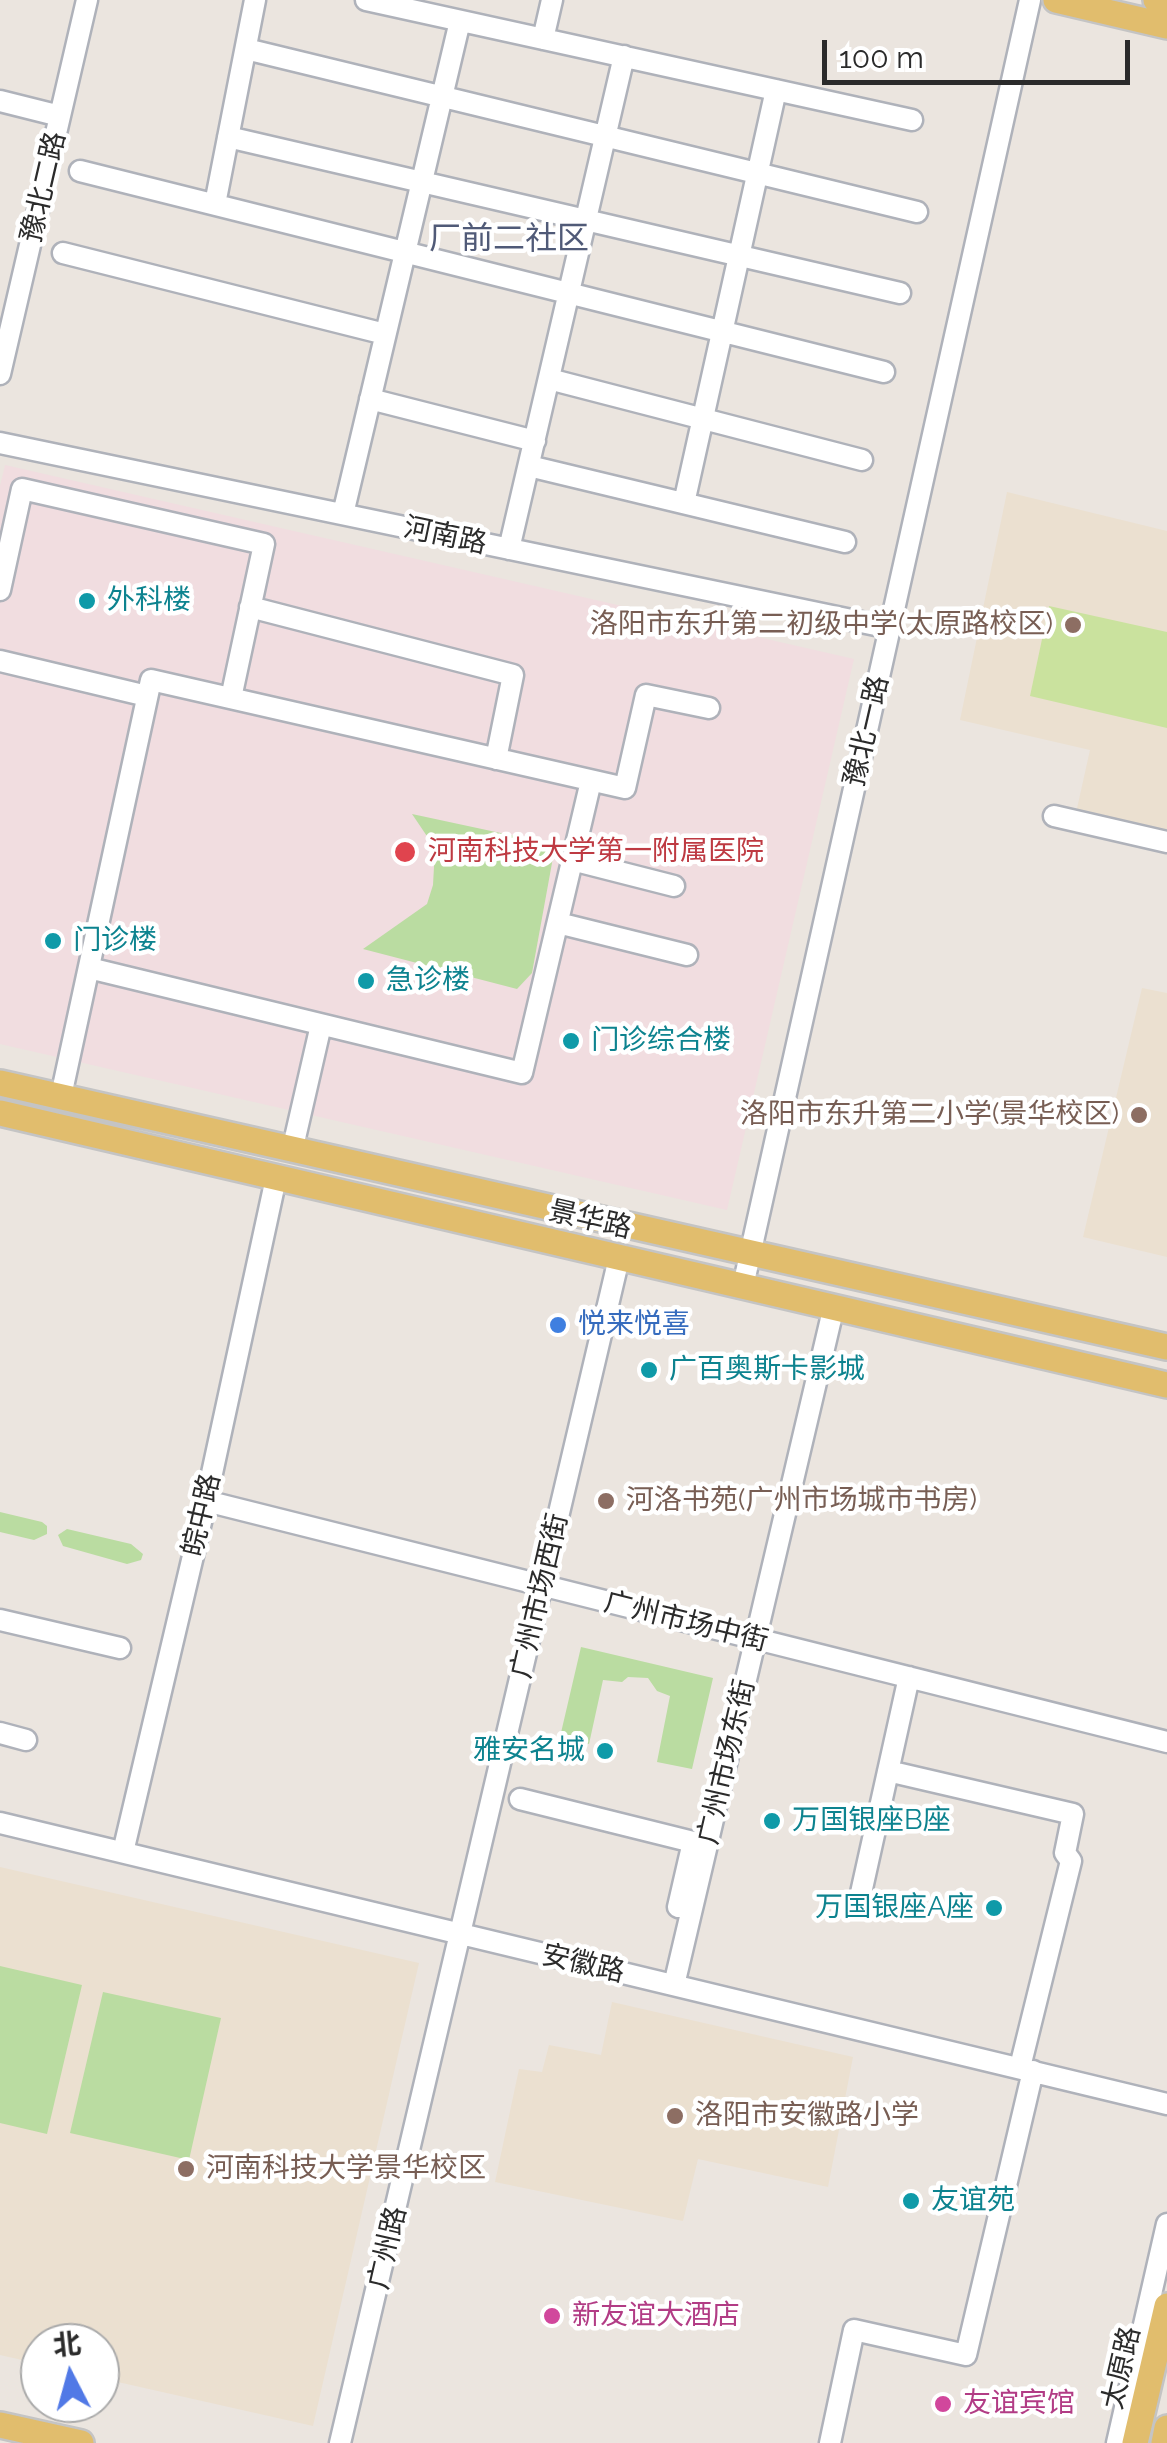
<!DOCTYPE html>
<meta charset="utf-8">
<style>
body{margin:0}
#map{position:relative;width:1167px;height:2443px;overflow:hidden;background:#ebe5df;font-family:Raleway,"Noto Sans SC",sans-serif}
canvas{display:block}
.north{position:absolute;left:20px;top:2323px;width:100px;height:100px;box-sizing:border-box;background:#fff;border:2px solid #aaa;border-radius:50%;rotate:354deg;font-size:28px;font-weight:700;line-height:40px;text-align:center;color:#2b2b2b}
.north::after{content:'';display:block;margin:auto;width:35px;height:45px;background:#5179e6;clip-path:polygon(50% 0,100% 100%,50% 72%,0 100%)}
.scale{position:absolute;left:822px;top:40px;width:308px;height:45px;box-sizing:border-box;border:5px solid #2b2b2b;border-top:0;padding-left:12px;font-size:30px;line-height:35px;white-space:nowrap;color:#2b2b2b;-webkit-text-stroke:8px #fff;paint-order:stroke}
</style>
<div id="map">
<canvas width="1167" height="2443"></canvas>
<div class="north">北</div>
<div class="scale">100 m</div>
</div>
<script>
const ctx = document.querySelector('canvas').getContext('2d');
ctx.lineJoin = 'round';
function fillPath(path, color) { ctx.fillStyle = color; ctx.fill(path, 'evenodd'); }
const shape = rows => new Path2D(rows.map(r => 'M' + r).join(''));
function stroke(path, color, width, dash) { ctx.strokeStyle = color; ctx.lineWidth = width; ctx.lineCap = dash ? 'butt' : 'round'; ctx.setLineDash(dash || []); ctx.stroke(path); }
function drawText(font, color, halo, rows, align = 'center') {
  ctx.font = font + ' Raleway,"Noto Sans SC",sans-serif'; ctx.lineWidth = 9; ctx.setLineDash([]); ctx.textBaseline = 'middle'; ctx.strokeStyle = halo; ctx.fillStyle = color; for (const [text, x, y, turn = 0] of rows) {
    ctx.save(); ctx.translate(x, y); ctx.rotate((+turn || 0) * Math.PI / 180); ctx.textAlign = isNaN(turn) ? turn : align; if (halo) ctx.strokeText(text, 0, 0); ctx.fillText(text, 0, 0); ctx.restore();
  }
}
const education = shape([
 [1007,492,1167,531,1167,834,1076,813,1090,750,960,720],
 [1142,988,1167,993,1167,1257,1083,1237],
 [0,1867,419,1963,313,2426,100,2378,100,2343,40,2343,40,2364,0,2355],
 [612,2002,853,2057,828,2187,698,2159,683,2221,495,2182,519,2069,542,2072,549,2045,601,2055]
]);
const medical = shape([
 [5,465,854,659,727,1210,0,1044,0,486]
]);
const green = shape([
 [412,814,547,843,554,852,532,973,517,989,363,949,427,904,433,885,435,848],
 [0,1512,42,1522,47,1526,47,1534,34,1540,0,1532],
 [67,1529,131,1544,143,1554,141,1560,127,1564,63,1546,58,1535],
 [581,1647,713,1678,692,1769,657,1762,670,1696,657,1691,648,1678,628,1677,622,1682,603,1680,589,1744,560,1737],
 [0,1966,82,1985,47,2134,0,2123],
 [103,1992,221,2018,189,2160,70,2133]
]);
const pitch = shape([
 [1049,606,1167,632,1167,728,1030,696]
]);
const minor = shape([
 [366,0,912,120],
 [543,39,552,0],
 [246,49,917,212],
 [0,101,60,116],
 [228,137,900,293],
 [80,171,884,372],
 [215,204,255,0],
 [63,253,385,334],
 [0,374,87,0],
 [549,379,862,460],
 [370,399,535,441],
 [0,443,890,628],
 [529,466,845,542],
 [684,503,776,90],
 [343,514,460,21],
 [509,549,624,56],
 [0,590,22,489,264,544,231,698],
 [250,607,513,675,496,759],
 [0,661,147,696],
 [1054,816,1167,842],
 [572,860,674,886],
 [558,923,687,955],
 [89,968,522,1073,591,781],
 [61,1096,151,680,625,788,646,695,709,708],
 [292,1151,321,1025],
 [743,1286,1030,0],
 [206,1501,1167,1742],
 [0,1620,120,1648],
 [0,1733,26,1740],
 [888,1771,1073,1814,1065,1853,1071,1861,1020,2067],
 [520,1799,693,1842,678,1907],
 [0,1823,1167,2104],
 [123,1852,206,1501,276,1178],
 [861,1893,909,1677],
 [674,1985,834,1306],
 [340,2443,619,1258],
 [830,2443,854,2330,966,2355,1033,2071],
 [1117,2443,1167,2224]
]);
const major = shape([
 [1056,0,1167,26],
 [1156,0,1167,2],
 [0,1083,1167,1347],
 [0,1113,1167,1385],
 [0,2425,81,2443],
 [1135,2443,1167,2306],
 [1164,2443,1167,2428]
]);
const markers = [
 [87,601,10,"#0f9aa8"],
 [1073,625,10,"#8d6e63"],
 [405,852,12,"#e0444e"],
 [53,941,10,"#0f9aa8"],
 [366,981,10,"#0f9aa8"],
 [571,1041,10,"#0f9aa8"],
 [1139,1115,10,"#8d6e63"],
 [558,1325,10,"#3f7fe0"],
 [649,1370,10,"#0f9aa8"],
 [606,1501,10,"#8d6e63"],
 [605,1751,10,"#0f9aa8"],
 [772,1821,10,"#0f9aa8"],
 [994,1908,10,"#0f9aa8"],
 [675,2116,10,"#8d6e63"],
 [186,2169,10,"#8d6e63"],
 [911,2201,10,"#0f9aa8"],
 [552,2316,10,"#d1479c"],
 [943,2404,10,"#d1479c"]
];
const streetNames = [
 ["豫北二路",44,187,-77],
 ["河南路",445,536,12],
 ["豫北一路",867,731,-77],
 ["景华路",590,1220,13],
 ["皖中路",202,1515,-77],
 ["广州市场西街",540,1596,-77],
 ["广州市场中街",686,1622,14],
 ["广州市场东街",727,1762,-77],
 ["安徽路",583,1964,13],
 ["广州路",388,2248,-77],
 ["太原路",1122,2368,-77]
];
const cultureNames = [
 ["外科楼",107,601],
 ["门诊楼",73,941],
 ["急诊楼",386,981],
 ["门诊综合楼",591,1041],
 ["广百奥斯卡影城",669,1370],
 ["雅安名城",585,1751,"right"],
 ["万国银座B座",792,1821],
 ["万国银座A座",974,1908,"right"],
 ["友谊苑",931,2201]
];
const educationNames = [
 ["洛阳市东升第二初级中学(太原路校区)",1053,625,"right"],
 ["洛阳市东升第二小学(景华校区)",1119,1115,"right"],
 ["河洛书苑(广州市场城市书房)",626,1501],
 ["洛阳市安徽路小学",695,2116],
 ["河南科技大学景华校区",206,2169]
];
const healthNames = [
 ["河南科技大学第一附属医院",428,852]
];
const shopNames = [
 ["悦来悦喜",578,1325]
];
const hotelNames = [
 ["新友谊大酒店",572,2316],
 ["友谊宾馆",963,2404]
];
const quarterNames = [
 ["厂前二社区",509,239]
];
fillPath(education, '#ebe0d0');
fillPath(medical, '#f1dde0');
fillPath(green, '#badca1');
fillPath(pitch, '#cae29e');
stroke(minor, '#afb2ba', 25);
stroke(major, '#c4c4c4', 30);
stroke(minor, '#fff', 20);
stroke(major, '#e1bd6d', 25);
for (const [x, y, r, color] of markers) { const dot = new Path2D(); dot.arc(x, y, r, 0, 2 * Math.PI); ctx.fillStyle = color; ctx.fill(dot); stroke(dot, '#fff', 4); }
drawText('28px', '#2b2b2b', '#fff', streetNames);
drawText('28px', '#0d838f', '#fff', cultureNames, 'left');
drawText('28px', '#785e54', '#fff', educationNames, 'left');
drawText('28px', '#be3a42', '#fff', healthNames, 'left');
drawText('28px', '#366cbe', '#fff', shopNames, 'left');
drawText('28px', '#b23c85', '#fff', hotelNames, 'left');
drawText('32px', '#505a77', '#fff', quarterNames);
</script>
